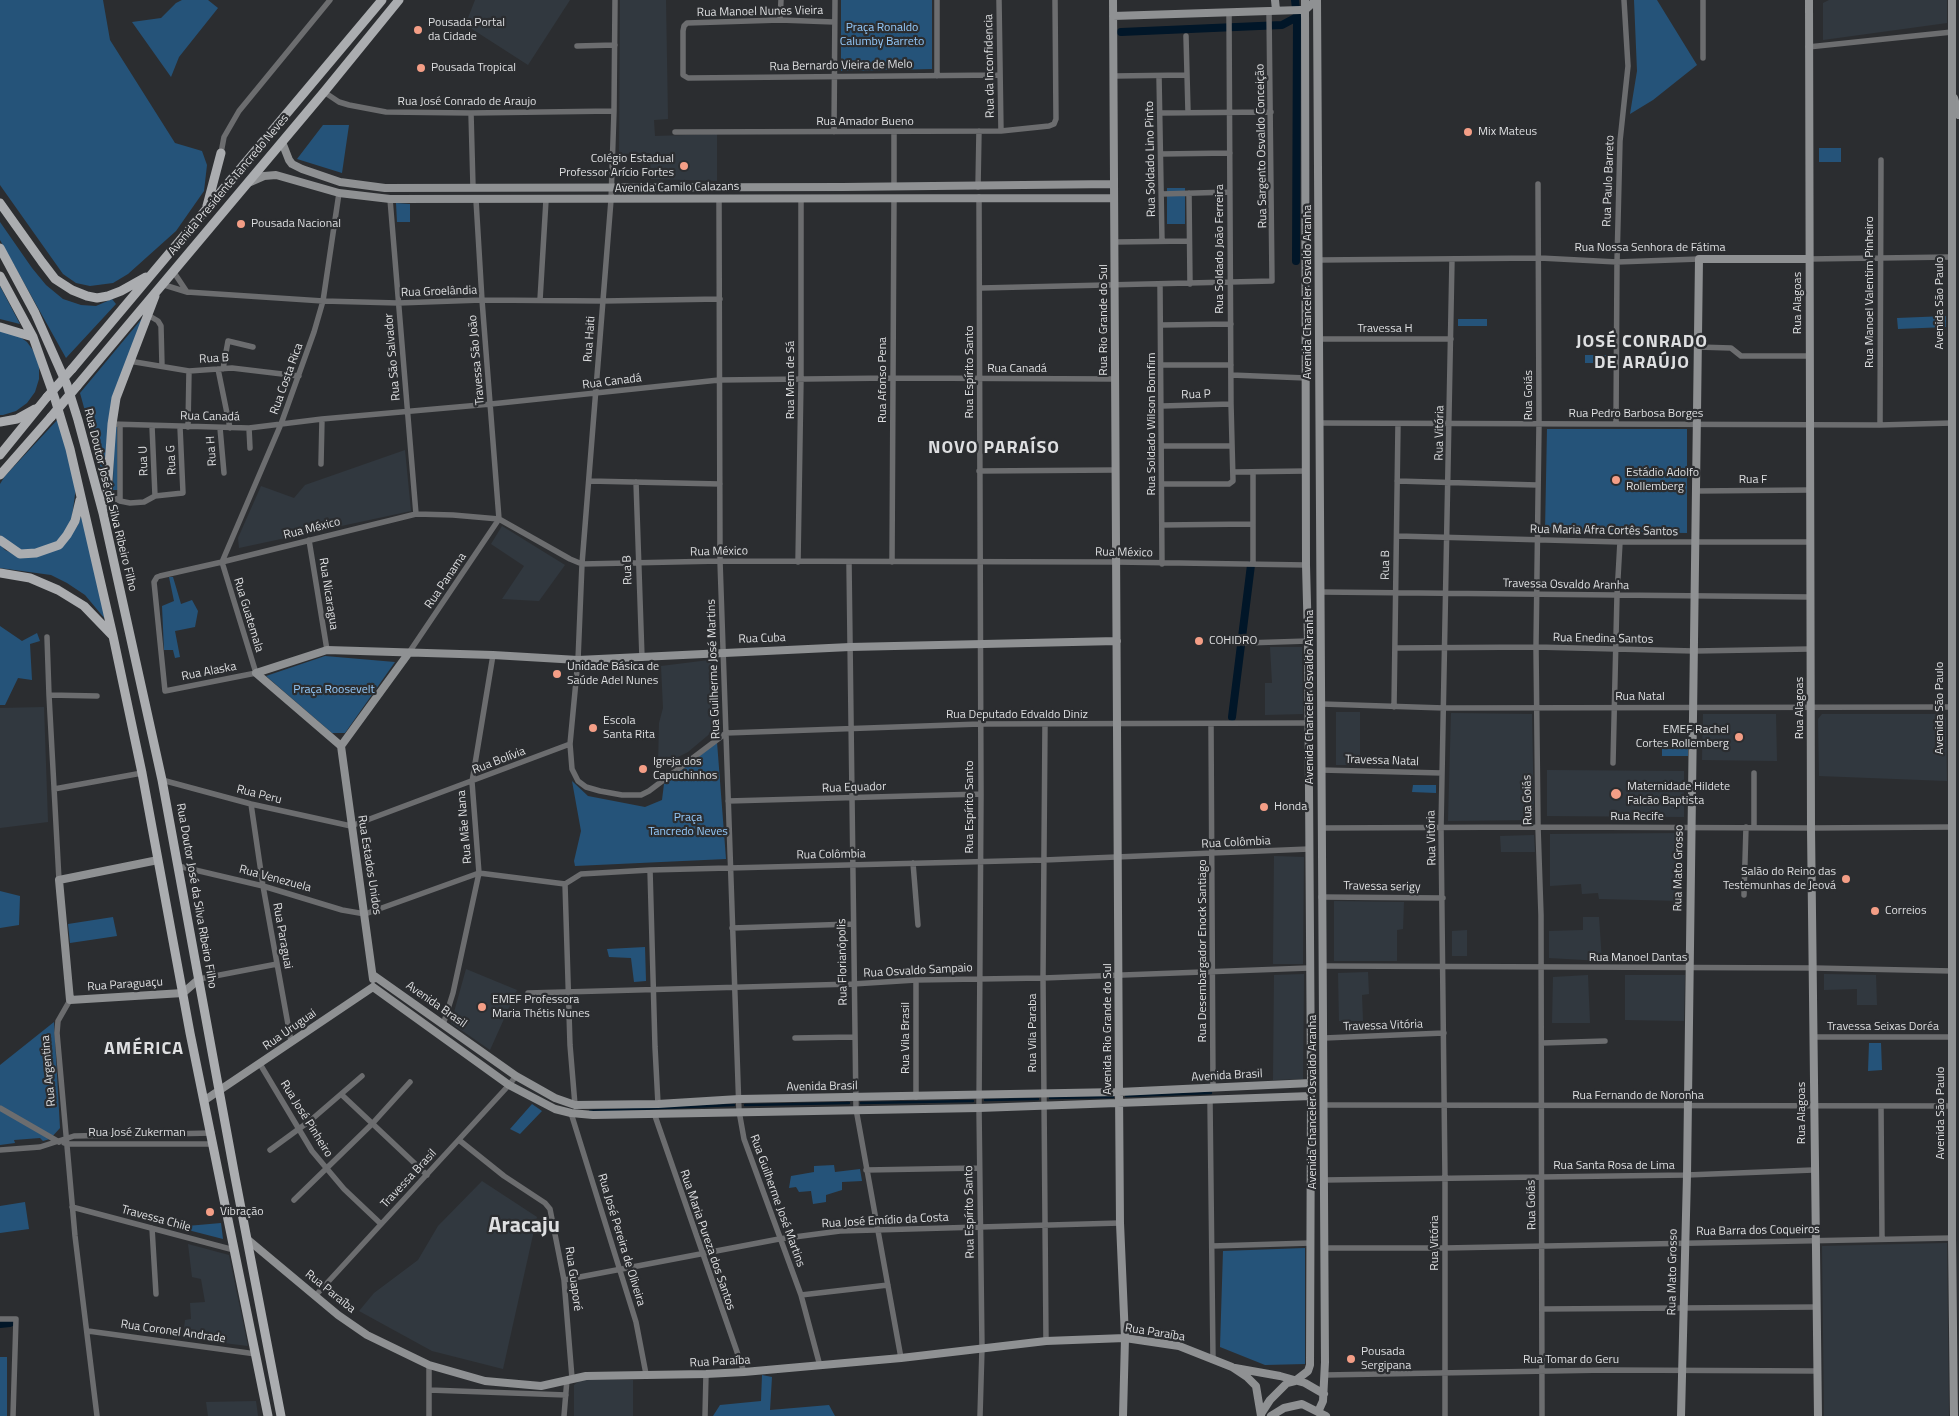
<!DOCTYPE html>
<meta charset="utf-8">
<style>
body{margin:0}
canvas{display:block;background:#2b2d30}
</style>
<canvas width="1959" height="1416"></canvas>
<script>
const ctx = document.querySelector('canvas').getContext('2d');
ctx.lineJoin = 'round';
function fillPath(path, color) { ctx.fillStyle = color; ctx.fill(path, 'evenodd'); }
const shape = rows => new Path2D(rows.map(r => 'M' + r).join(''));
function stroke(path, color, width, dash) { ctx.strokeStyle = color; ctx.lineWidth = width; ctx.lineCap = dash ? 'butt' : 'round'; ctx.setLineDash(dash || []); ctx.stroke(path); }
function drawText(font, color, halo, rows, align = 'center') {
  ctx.font = font + ' "Titillium Web",sans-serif'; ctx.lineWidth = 4.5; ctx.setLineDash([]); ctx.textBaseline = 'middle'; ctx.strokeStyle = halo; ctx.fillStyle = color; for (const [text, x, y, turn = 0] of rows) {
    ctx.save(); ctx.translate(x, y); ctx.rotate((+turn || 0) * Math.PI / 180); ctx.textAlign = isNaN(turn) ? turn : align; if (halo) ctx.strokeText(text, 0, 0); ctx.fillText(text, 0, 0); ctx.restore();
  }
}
const built = shape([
 [475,0,570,0,528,65,472,29,468,18],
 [620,0,666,0,668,119,654,120,655,136,717,134,717,181,651,179,650,153,619,154],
 [1829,0,1947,0,1947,23,1823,40,1823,3],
 [405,450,411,511,239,548,238,538,261,486,294,498,305,485],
 [502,526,565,565,539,601,502,599,524,566,491,544],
 [1270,647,1302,647,1303,714,1265,715,1265,683,1272,683],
 [717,659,719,726,688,752,658,767,659,723,663,708,661,666],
 [44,707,48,822,0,828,0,708],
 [1336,712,1360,712,1360,765,1336,765],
 [1451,713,1532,714,1534,820,1448,821],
 [1703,714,1776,714,1777,761,1702,760],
 [1822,714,1942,714,1946,718,1947,781,1819,776,1818,719],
 [1547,770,1684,771,1684,817,1547,816],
 [1683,833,1682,901,1599,899,1598,893,1582,894,1581,884,1550,886,1550,834],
 [1534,835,1535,852,1501,852,1500,836],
 [1274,856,1304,857,1303,964,1273,964],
 [1334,901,1404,902,1403,929,1397,930,1397,961,1334,961],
 [1583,917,1599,917,1602,961,1549,958,1549,931,1583,930],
 [1467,930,1467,956,1452,956,1452,931],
 [466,969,517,990,490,1050,451,1023],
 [1368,972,1369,994,1362,995,1363,1021,1339,1021,1338,973],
 [1304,974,1303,1079,1273,1080,1274,975],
 [1824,974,1876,975,1877,1005,1857,1005,1857,989,1824,990],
 [1588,975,1590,1023,1552,1023,1553,977],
 [1625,975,1685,975,1684,1021,1625,1020],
 [482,1181,537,1217,503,1369,432,1351,359,1311,374,1293,418,1260,438,1226],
 [1947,1243,1949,1416,1824,1416,1822,1246],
 [188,1244,229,1255,248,1346,183,1338,185,1320,191,1319,190,1303,205,1302,201,1279,192,1277],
 [582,1379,633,1380,633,1416,574,1416,574,1385],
 [256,1401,258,1416,208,1416,206,1402]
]);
const green = shape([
 [0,0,103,0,110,40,175,143,202,151,207,165,204,191,176,231,128,274,113,283,90,286,76,283,63,274,0,185],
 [182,0,208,0,218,8,179,57,171,77,132,22,161,18,176,3],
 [841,0,932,0,932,69,841,71],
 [1634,0,1657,0,1697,65,1653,100,1630,114,1637,71],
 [323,125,349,125,342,173,297,159],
 [1819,148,1841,148,1841,162,1819,162],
 [1167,188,1185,188,1185,224,1167,224],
 [396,203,410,204,410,222,397,222],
 [0,222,32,268,46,285,63,299,81,305,96,306,112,299,116,304,66,358,0,240],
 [0,286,20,324,0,319],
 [144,316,115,390,109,417,106,449,106,487,80,393],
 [1946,316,1946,327,1898,329,1897,318],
 [1458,319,1487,319,1487,326,1458,326],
 [0,330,16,334,27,342,35,353,39,366,39,379,35,392,27,403,16,411,3,415,0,415],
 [1585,355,1613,355,1613,363,1585,363],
 [60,417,76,487,72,517,68,527,57,543,24,552,10,546,0,535,0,484,5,476],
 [114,426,117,426,118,490,113,490],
 [1547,429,1687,429,1687,533,1545,531],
 [83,511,105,619,85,595,67,583,51,575,0,568,0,544,5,550,18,556,65,544,78,525],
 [169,577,173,577,181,604,192,600,198,611,195,627,175,631,180,657,175,658,173,650,164,650,162,606,174,601],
 [0,626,22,641,37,633,40,641,30,644,32,680,18,678,5,705,0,705],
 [325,656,395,662,345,733,332,733,266,676],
 [717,742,726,859,575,866,574,861,581,831,572,781,588,796,645,807,662,800,664,784],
 [1662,749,1688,749,1688,756,1662,756],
 [1413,785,1436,785,1436,793,1412,792],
 [0,891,20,896,19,925,0,928],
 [113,917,117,936,70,943,68,924],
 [645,947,646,981,634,982,631,958,609,957,607,949],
 [54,1022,60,1128,50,1139,43,1141,40,1138,14,1140,15,1143,0,1145,0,1065],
 [1869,1043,1881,1043,1882,1070,1868,1071],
 [532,1104,542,1111,520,1134,510,1129],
 [834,1165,835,1172,860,1169,862,1181,842,1182,842,1190,826,1195,826,1202,813,1204,811,1191,799,1192,796,1187,789,1188,791,1176,814,1172,814,1166],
 [25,1202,29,1229,0,1233,0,1206],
 [221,1223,223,1239,188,1230,187,1226],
 [1305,1248,1305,1364,1265,1365,1220,1347,1223,1251],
 [0,1357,7,1357,7,1416,0,1416],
 [762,1375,772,1377,770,1410,829,1405,835,1416,713,1416,720,1405,761,1401]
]);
const stream = shape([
 [1126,1096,1211,1093],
 [1050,1098,1113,1097],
 [985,1100,1038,1099],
 [861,1103,973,1101],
 [745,1105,849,1103],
 [590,1111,734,1105]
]);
const canal = shape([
 [1295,0,1297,17,1296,261],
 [1121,32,1282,25,1297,17],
 [1232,717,1251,565],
 [0,1324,10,1323]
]);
const street = shape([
 [615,0,614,111,611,200,582,564,578,660,570,744,572,769,578,781,586,787,600,791,622,795,641,795,649,791,726,733,980,724,1308,723],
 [999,0,1001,131],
 [780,20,781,0],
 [834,22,780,20,687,23,684,26,683,31,683,75,688,78,1000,75],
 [1186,36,1188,112],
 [577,46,615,45],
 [1808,47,1952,32],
 [1703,58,1703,0],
 [937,76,937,0],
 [1114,76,1187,75],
 [1159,76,1162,241],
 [324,92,339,102,349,105,386,112,471,113,614,111],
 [471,113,473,187],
 [1160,113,1271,112],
 [675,132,1001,131,1049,126,1054,124,1056,119,1055,0],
 [834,132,835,0],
 [894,132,894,187],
 [221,153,224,137,239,111,330,0],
 [1161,154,1230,153],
 [1538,184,1539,424,1536,647,1538,827,1541,915,1542,1416],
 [978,187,979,131],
 [339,193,323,301,314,332,281,424,222,562,256,673,165,691,154,582,157,577,160,576,222,562,416,514,453,515,499,519,570,559,582,564,720,561,1116,562,1306,565],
 [1189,193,1190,284],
 [1162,194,1230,192],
 [979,197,981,794,979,1108,982,1348,980,1416],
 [719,198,720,561,739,1111,744,1139,801,1295,820,1366],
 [390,199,416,514],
 [1115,242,1189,241],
 [1809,259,1951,257],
 [1319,260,1540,258,1617,262,1699,259],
 [173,271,187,292],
 [161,284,187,292,323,301,398,303,482,300,603,301,720,299],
 [1160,284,1162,564],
 [981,288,1272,281,1269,11],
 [540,300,546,200],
 [148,315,158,321,161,326,162,366],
 [1161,325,1231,324],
 [1320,339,1451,339],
 [1698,347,1731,348,1741,356,1809,356],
 [129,361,189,371,232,368,299,376],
 [1162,365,1231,365],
 [218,369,230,428],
 [223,369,228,341,253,347],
 [1231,375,1306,378],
 [1162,406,1231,404],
 [1320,423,1880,425,1952,423],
 [112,424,249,428,322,419,491,404,719,380,893,378,1115,379],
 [1616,424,1617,262,1620,141,1628,66,1624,0],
 [1880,425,1881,160],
 [152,426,155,496],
 [188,427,189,371],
 [220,428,224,473],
 [249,428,250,448],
 [1162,446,1232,446],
 [321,464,322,419],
 [979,471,1115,470],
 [1233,472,1306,471],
 [1253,472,1253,563],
 [589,481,720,484],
 [1397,481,1537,485],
 [636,482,642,658],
 [1162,484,1229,484,1233,481,1231,404,1229,13],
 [1696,491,1810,490],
 [107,494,120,501,130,503,144,502,155,496,183,493,180,427],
 [120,501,120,425],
 [1162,525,1253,524],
 [1397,536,1620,542,1810,542],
 [309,540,327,650],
 [798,562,801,379,801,199],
 [892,562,894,198],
 [849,563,856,1109,901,1358],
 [1321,592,1810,597],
 [47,637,49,695,59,880],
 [1245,643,1308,641],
 [1395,648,1536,647,1694,651,1810,649],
 [408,654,499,519,482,300,476,200],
 [49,695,97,696],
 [1322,704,1444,708,1951,707],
 [1394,707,1398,424],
 [1045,724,1043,978,1046,1341],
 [1211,724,1213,1088],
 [1613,763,1617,595,1620,542],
 [1321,770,1442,773],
 [1754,773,1754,828],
 [162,780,251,804,351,826,570,744],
 [54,789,142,773],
 [728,801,981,794],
 [251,804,263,886,291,1041],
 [1322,828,1538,827,1811,828,1952,827],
 [913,863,918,925],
 [178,866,263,886,342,910,365,914,479,873,565,884,581,874,650,870,1044,860,1309,849],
 [650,870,655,1047,658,1104],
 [565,884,570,1045,575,1105],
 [1744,895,1746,827],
 [1321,897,1443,898],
 [732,928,852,924],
 [1323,966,1814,968,1952,971],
 [199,979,277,964],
 [916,980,916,1097],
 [528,993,853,984,916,980,1043,978,1309,968],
 [70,1000,58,1021,57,1033,75,1236,97,1416],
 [443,1025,453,993,479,873,472,782,493,655],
 [1814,1037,1953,1037],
 [795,1038,854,1037],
 [1324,1038,1444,1033],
 [1542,1043,1605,1041],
 [260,1064,312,1151,344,1189,381,1224],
 [342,1095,427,1175],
 [1210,1101,1213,1359],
 [1324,1105,1952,1106],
 [1881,1106,1882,1238],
 [0,1108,59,1142],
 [571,1113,636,1322,646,1374],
 [654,1113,744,1372],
 [459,1140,504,1176,545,1203,550,1209,564,1280,572,1378],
 [64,1143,67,1144,214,1144],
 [0,1150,40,1147,74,1136,212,1133],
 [270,1150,311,1120,362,1076],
 [866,1170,979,1168],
 [1324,1180,1687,1175,1813,1170],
 [294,1200,372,1124,410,1082],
 [72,1207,234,1250],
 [152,1228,156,1294],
 [1212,1246,1311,1243],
 [1325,1248,1445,1248,1952,1238],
 [564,1280,779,1239,840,1231,1120,1223],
 [316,1295,509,1085,516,1076],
 [801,1295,888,1285],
 [1543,1309,1817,1307],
 [0,1319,16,1319,13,1416],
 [88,1331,256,1354],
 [1325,1375,1607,1370,1817,1371],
 [429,1390,566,1395],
 [429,1416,429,1365],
 [564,1416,567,1379],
 [705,1416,706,1374],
 [1445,1416,1445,1178,1441,828,1452,259]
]);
const secondary = shape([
 [1113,0,1119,1092,1120,1223,1125,1338,1123,1416],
 [1275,0,1276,10],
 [1317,0,1325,1362,1323,1401,1318,1412],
 [1809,0,1811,828,1818,1416],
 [1952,0,1952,1238,1954,1416],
 [1113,16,1300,10,1305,10,1316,0],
 [1954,98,1959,115],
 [282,142,289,160,292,164,302,169,340,182,385,188,843,187,1114,184],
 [248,183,264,176,276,175,339,193,390,199,1114,198],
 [256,673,327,650,493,655,578,660,850,647,1117,641],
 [256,673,341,746],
 [341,746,373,979],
 [341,746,408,654],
 [158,860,59,880,70,1000,183,993,199,979],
 [373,975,516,1076,555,1098,575,1105,658,1104,739,1099,1119,1092,1311,1083],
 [373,987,509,1085,555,1109,571,1113,593,1115,979,1108,1311,1096],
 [205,1100,373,987],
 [247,1239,338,1315,367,1335,429,1365,485,1381,541,1386,586,1376,706,1374,744,1372,901,1358,1046,1341,1125,1338,1179,1346,1232,1367,1247,1377,1256,1386,1261,1416],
 [1235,1368,1280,1376,1305,1383,1324,1394],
 [1261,1414,1270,1400,1287,1383,1295,1381,1308,1371,1310,1365,1311,1083,1308,641,1306,565,1305,0],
 [1271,1416,1284,1408,1302,1404,1326,1416],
 [1681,1416,1687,1175,1699,259,1809,259]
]);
const primary = shape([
 [0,203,42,262,55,279,72,290,87,296,97,298,108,296,121,291,146,277],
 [207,206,221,153],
 [0,248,35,313,67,385,78,420,103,513,162,780,235,1177,281,1416],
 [0,276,33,337,55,399,70,449,113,636,142,773,190,1033,268,1416],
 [0,327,33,337],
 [72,369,382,0],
 [77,386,324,92,399,0],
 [0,422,17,419,35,409],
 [0,455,47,397],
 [0,475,51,417],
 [103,510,107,494,112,424,116,398,155,296],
 [0,540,20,554,36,553,59,545,67,535,75,521,80,500],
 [0,573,30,578,58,590,84,606,112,635]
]);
const primaryBridge = shape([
 [47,397,72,369],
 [51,417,77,386]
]);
const markers = [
 [418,30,5,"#f49e86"],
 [421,68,5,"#f49e86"],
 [1468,132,5,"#f49e86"],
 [684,166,5,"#f49e86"],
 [241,224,5,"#f49e86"],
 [1616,480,5,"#f49e86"],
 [1199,641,5,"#f49e86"],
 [557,674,5,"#f49e86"],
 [593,728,5,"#f49e86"],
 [1739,737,5,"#f49e86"],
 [643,769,5,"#f49e86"],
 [1616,794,6,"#f49e86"],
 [1264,807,5,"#f49e86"],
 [1846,879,5,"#f49e86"],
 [1875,911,5,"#f49e86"],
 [482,1007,5,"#f49e86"],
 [210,1212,5,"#f49e86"],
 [1351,1359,5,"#f49e86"]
];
const streetNames = [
 ["Rua Manoel Nunes Vieira",760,12,-1],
 ["Rua Bernardo Vieira de Melo",841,66,-1],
 ["Rua da Inconfidencia",990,66,-91],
 ["Rua José Conrado de Araujo",467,102],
 ["Rua Amador Bueno",865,122],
 ["Rua Sargento Osvaldo Conceição",1262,146,-91],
 ["Rua Soldado Lino Pinto",1151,159,-91],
 ["Rua Paulo Barreto",1609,181,-88],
 ["Avenida Presidente Tancredo Neves",229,185,-50],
 ["Avenida Camilo Calazans",677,188,-1],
 ["Rua Nossa Senhora de Fátima",1650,248],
 ["Rua Soldado João Ferreira",1220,249,-90],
 ["Rua Groelândia",439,292,-2],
 ["Avenida Chanceler Osvaldo Aranha",1308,292,-90],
 ["Rua Manoel Valentim Pinheiro",1870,292,-90],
 ["Rua Alagoas",1798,303,-90],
 ["Avenida São Paulo",1940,303,-90],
 ["Rua Rio Grande do Sul",1104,320,-90],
 ["Travessa H",1385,329],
 ["Rua Haiti",590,339,-86],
 ["Rua São Salvador",393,357,-95],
 ["Rua B",214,359,-3],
 ["Travessa São João",477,360,-95],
 ["Rua Canadá",1017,369],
 ["Rua Espírito Santo",970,372,-90],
 ["Rua Costa Rica",287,379,-70],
 ["Rua Mem de Sá",791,380,-90],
 ["Rua Afonso Pena",883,380,-90],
 ["Rua Canadá",612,382,-7],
 ["Rua P",1196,395,-2],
 ["Rua Goiás",1529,395,-90],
 ["Rua Pedro Barbosa Borges",1636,414],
 ["Rua Canadá",210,417,1],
 ["Rua Soldado Wilson Bomfim",1152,424,-90],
 ["Rua Vitória",1440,433,-89],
 ["Rua H",212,451,-94],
 ["Rua G",172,460,-93],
 ["Rua U",144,461,-92],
 ["Rua F",1753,480],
 ["Rua Doutor José da Silva Ribeiro Filho",110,500,76],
 ["Rua México",312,529,-14],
 ["Rua Maria Afra Cortês Santos",1604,531,1],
 ["Rua México",719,552,-1],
 ["Rua México",1124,553,1],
 ["Rua B",1386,565,-89],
 ["Rua B",628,570,-92],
 ["Rua Panama",446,581,-56],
 ["Travessa Osvaldo Aranha",1566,585,1],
 ["Rua Nicaragua",328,594,81],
 ["Rua Guatemala",248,615,73],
 ["Rua Cuba",762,639,-2],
 ["Rua Enedina Santos",1603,639,1],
 ["Rua Guilherme José Martins",714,669,-92],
 ["Rua Alaska",209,672,-11],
 ["Avenida Chanceler Osvaldo Aranha",1310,697,-90],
 ["Rua Natal",1640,697],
 ["Rua Alagoas",1800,708,-90],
 ["Avenida São Paulo",1940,708,-90],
 ["Rua Deputado Edvaldo Diniz",1017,715],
 ["Rua Bolívia",499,761,-21],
 ["Travessa Natal",1382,761,2],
 ["Rua Equador",854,788,-2],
 ["Rua Peru",259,795,14],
 ["Rua Goiás",1528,800,-91],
 ["Rua Espírito Santo",970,807,-90],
 ["Rua Recife",1637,817],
 ["Rua Mãe Nana",465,827,-95],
 ["Rua Vitória",1432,838,-91],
 ["Rua Colômbia",1236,843,-3],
 ["Rua Colômbia",831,855,-1],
 ["Rua Estados Unidos",369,865,81],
 ["Rua Mato Grosso",1679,868,-89],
 ["Rua Venezuela",275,879,15],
 ["Travessa serigy",1382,887,1],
 ["Rua Doutor José da Silva Ribeiro Filho",196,896,80],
 ["Rua Paraguai",282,936,80],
 ["Rua Desembargador Enock Santiago",1203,951,-90],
 ["Rua Manoel Dantas",1638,958],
 ["Rua Florianópolis",843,962,-91],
 ["Rua Osvaldo Sampaio",918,971,-3],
 ["Rua Paraguaçu",125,985,-4],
 ["Avenida Brasil",436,1005,35],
 ["Travessa Vitória",1383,1026,-2],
 ["Travessa Seixas Doréa",1883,1027],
 ["Avenida Rio Grande do Sul",1108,1029,-90],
 ["Rua Uruguai",290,1030,-35],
 ["Rua Vila Paraba",1033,1033,-90],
 ["Rua Vila Brasil",906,1038,-90],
 ["Rua Argentina",49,1071,-95],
 ["Avenida Brasil",1227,1076,-3],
 ["Avenida Brasil",822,1087,-1],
 ["Rua Fernando de Noronha",1638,1096],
 ["Avenida Chanceler Osvaldo Aranha",1313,1102,-90],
 ["Rua Alagoas",1802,1113,-90],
 ["Avenida São Paulo",1941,1113,-90],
 ["Rua José Pinheiro",306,1119,58],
 ["Rua José Zukerman",137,1133],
 ["Rua Santa Rosa de Lima",1614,1166],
 ["Travessa Brasil",409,1179,-47],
 ["Rua Guilherme José Martins",777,1201,70],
 ["Rua Goiás",1532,1205,-91],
 ["Rua Espírito Santo",970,1212,-91],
 ["Travessa Chile",156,1219,15],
 ["Rua José Emídio da Costa",885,1221,-3],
 ["Rua Barra dos Coqueiros",1758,1231,-1],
 ["Rua José Pereira de Oliveira",621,1240,73],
 ["Rua Maria Pureza dos Santos",707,1240,71],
 ["Rua Vitória",1435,1243,-90],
 ["Rua Mato Grosso",1673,1272,-89],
 ["Rua Guaporé",573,1279,82],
 ["Rua Paraíba",330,1292,39],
 ["Rua Coronel Andrade",173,1332,8],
 ["Rua Paraíba",1155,1333,9],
 ["Rua Tomar do Geru",1571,1360],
 ["Rua Paraíba",720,1362,-3]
];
const poiNames = [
 ["Pousada Portal",428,23],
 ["da Cidade",428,37],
 ["Pousada Tropical",431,68],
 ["Mix Mateus",1478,132],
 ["Colégio Estadual",674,159,"right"],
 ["Professor Arício Fortes",674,173,"right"],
 ["Pousada Nacional",251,224],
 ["Estádio Adolfo",1626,473],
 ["Rollemberg",1626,487],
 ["COHIDRO",1209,641],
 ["Unidade Básica de",567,667],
 ["Saúde Adel Nunes",567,681],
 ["Escola",603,721],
 ["Santa Rita",603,735],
 ["EMEF Rachel",1729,730,"right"],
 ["Cortes Rollemberg",1729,744,"right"],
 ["Igreja dos",653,762],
 ["Capuchinhos",653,776],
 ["Maternidade Hildete",1627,787],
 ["Falcão Baptista",1627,801],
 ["Honda",1274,807],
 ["Salão do Reino das",1836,872,"right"],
 ["Testemunhas de Jeová",1836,886,"right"],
 ["Correios",1885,911],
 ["EMEF Professora",492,1000],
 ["Maria Thétis Nunes",492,1014],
 ["Vibração",220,1212],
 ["Pousada",1361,1352],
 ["Sergipana",1361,1366]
];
const parkNames = [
 ["Praça Ronaldo",882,28],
 ["Calumby Barreto",882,42],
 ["Praça Roosevelt",334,690],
 ["Praça",688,818],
 ["Tancredo Neves",688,832]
];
const districtNames = [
 ["JOSÉ CONRADO",1642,343],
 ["DE ARAÚJO",1642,364],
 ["NOVO PARAÍSO",994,449],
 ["AMÉRICA",144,1050]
];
const townNames = [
 ["Aracaju",524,1227]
];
fillPath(built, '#31383f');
fillPath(green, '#255379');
stroke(stream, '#011628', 2.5);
stroke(canal, '#011628', 8);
stroke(street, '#6c6d6f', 5.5);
stroke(secondary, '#8f9193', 8);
stroke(primary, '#abadb0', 9);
stroke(primaryBridge, '#abadb0', 9);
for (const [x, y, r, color] of markers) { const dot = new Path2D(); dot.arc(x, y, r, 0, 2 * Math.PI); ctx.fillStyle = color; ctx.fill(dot); stroke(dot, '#2b2d30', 2); }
drawText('12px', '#dedfe1', '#2b2d30', streetNames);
drawText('12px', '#dedfe1', '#2b2d30', poiNames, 'left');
drawText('12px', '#95cafb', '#2b2d30', parkNames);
ctx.letterSpacing = '1px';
drawText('bold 18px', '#dedfe1', '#2b2d30', districtNames);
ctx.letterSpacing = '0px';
drawText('bold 22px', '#dedfe1', '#2b2d30', townNames);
</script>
